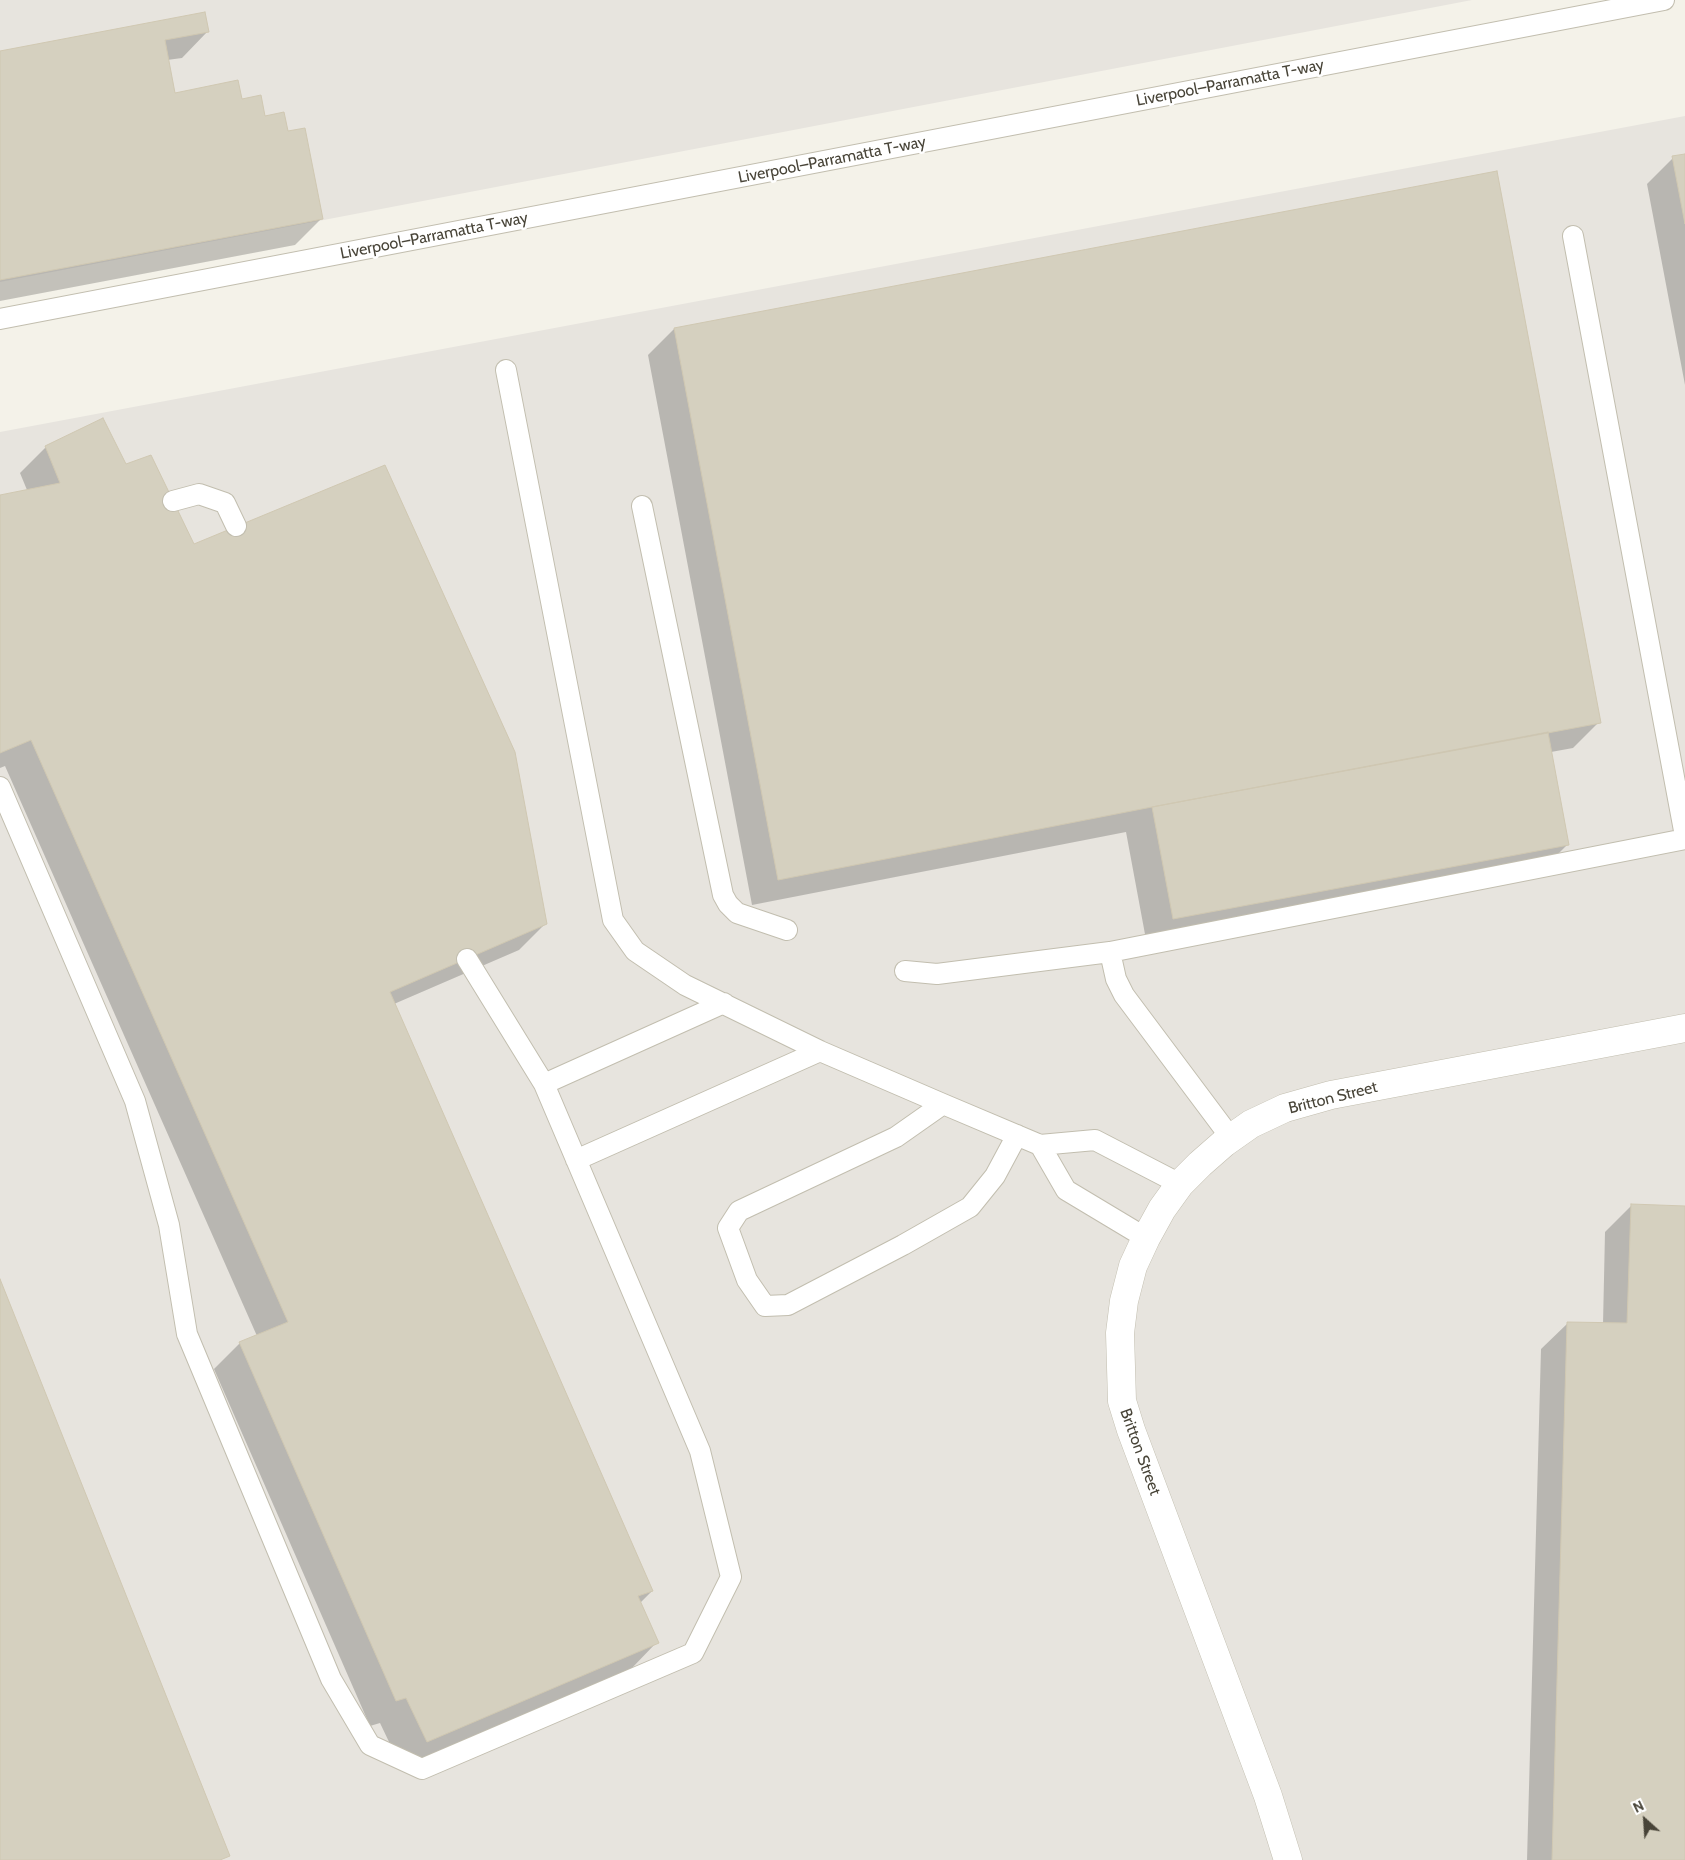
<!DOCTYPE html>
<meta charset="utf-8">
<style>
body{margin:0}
#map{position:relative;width:1685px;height:1860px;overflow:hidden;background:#f4f2e9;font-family:Cabin,sans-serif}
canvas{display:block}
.north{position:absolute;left:1620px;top:1795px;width:50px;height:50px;-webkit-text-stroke:4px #fff;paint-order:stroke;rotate:334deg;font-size:14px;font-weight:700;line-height:20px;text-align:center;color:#484438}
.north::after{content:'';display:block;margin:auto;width:18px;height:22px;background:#484438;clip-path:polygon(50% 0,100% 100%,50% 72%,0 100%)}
</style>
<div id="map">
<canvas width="1685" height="1860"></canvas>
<div class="north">N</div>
</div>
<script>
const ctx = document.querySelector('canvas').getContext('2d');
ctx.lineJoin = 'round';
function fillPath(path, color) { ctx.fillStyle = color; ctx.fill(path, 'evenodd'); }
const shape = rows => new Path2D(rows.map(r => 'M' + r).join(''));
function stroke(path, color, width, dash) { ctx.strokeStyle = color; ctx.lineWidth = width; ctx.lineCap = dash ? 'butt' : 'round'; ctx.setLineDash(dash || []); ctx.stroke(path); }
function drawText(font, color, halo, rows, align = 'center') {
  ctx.font = font + ' Cabin,sans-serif'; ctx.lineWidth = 5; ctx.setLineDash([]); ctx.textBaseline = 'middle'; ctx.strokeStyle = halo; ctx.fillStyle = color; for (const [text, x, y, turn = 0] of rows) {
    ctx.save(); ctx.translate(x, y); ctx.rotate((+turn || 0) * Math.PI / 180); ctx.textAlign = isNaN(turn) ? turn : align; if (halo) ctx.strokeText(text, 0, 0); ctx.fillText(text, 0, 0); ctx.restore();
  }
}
const industrial = shape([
 [0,0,1472,0,0,282],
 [1685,116,1685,1860,0,1860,0,432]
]);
const shadow = shape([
 [208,31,182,58,167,60,174,94,241,101,287,132,321,219,295,245,0,301,0,52],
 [1685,155,1685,385,1647,184,1673,158],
 [674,329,1599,722,1573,748,1551,752,1568,844,1542,870,1147,945,1126,832,752,905,648,355],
 [46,447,125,466,194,546,545,924,519,950,394,1004,652,1591,640,1603,657,1642,631,1669,401,1767,380,1723,370,1726,214,1369,240,1343,257,1336,5,766,0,768,0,496,27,490,20,473],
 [1631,1206,1685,1207,1685,1860,1527,1860,1541,1349,1568,1323,1603,1324,1605,1232]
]);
const building = shape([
 [205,12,209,32,165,40,175,93,238,80,242,99,261,95,265,116,284,112,288,131,305,128,323,219,0,280,0,51,205,12],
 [1685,154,1685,224,1672,156,1685,154],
 [1497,171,1601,723,1152,807,778,880,674,328,1497,171],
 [103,418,126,464,151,455,194,544,385,465,515,752,547,924,390,992,653,1591,638,1596,659,1643,427,1742,406,1698,396,1701,239,1342,288,1322,31,740,0,753,0,495,60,483,45,446,103,418],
 [1548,732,1569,845,1173,919,1152,807,1548,732],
 [1631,1204,1685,1206,1685,1860,1552,1860,1567,1322,1627,1323,1631,1204],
 [0,1279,230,1856,220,1860,0,1860,0,1279]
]);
const lane = shape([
 [1573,236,1685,836],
 [0,319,1664,0],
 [506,370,613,920,635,951,685,985,820,1051,943,1104,1040,1145,1095,1140,1180,1184],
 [173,501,199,494,225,503,236,526],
 [642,506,723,895,728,904,737,913,787,930],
 [0,787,135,1101,169,1225,187,1334,331,1679,370,1745,422,1769,693,1653,731,1577,700,1451,544,1084,467,959],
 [1110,952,1116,979,1124,995,1231,1138],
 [905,971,937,974,1110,952,1685,839],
 [544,1084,724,1003],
 [943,1104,896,1137,739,1211,728,1228,747,1280,765,1306,788,1305,903,1245,970,1207,995,1176,1017,1135],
 [1040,1145,1066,1190,1146,1238],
 [576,1160,820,1051]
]);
const street = shape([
 [1288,1860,1268,1796,1131,1430,1122,1401,1120,1333,1124,1301,1133,1266,1146,1238,1162,1209,1180,1184,1200,1164,1224,1143,1251,1124,1285,1108,1331,1095,1685,1028]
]);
const streetNames = [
 ["Liverpool–Parramatta T-way",1230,83,-11],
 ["Liverpool–Parramatta T-way",832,160,-11],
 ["Liverpool–Parramatta T-way",434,236,-11],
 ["Britton Street",1333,1098,-14],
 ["Britton Street",1140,1452,70]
];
fillPath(industrial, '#e7e4de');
fillPath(shadow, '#0003');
fillPath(building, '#d5d0bf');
stroke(building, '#d0c8b2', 1);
stroke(lane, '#c2beaf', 22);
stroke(street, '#c2beaf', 29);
stroke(lane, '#fff', 20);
stroke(street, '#fff', 28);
drawText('16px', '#484438', '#fff', streetNames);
</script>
